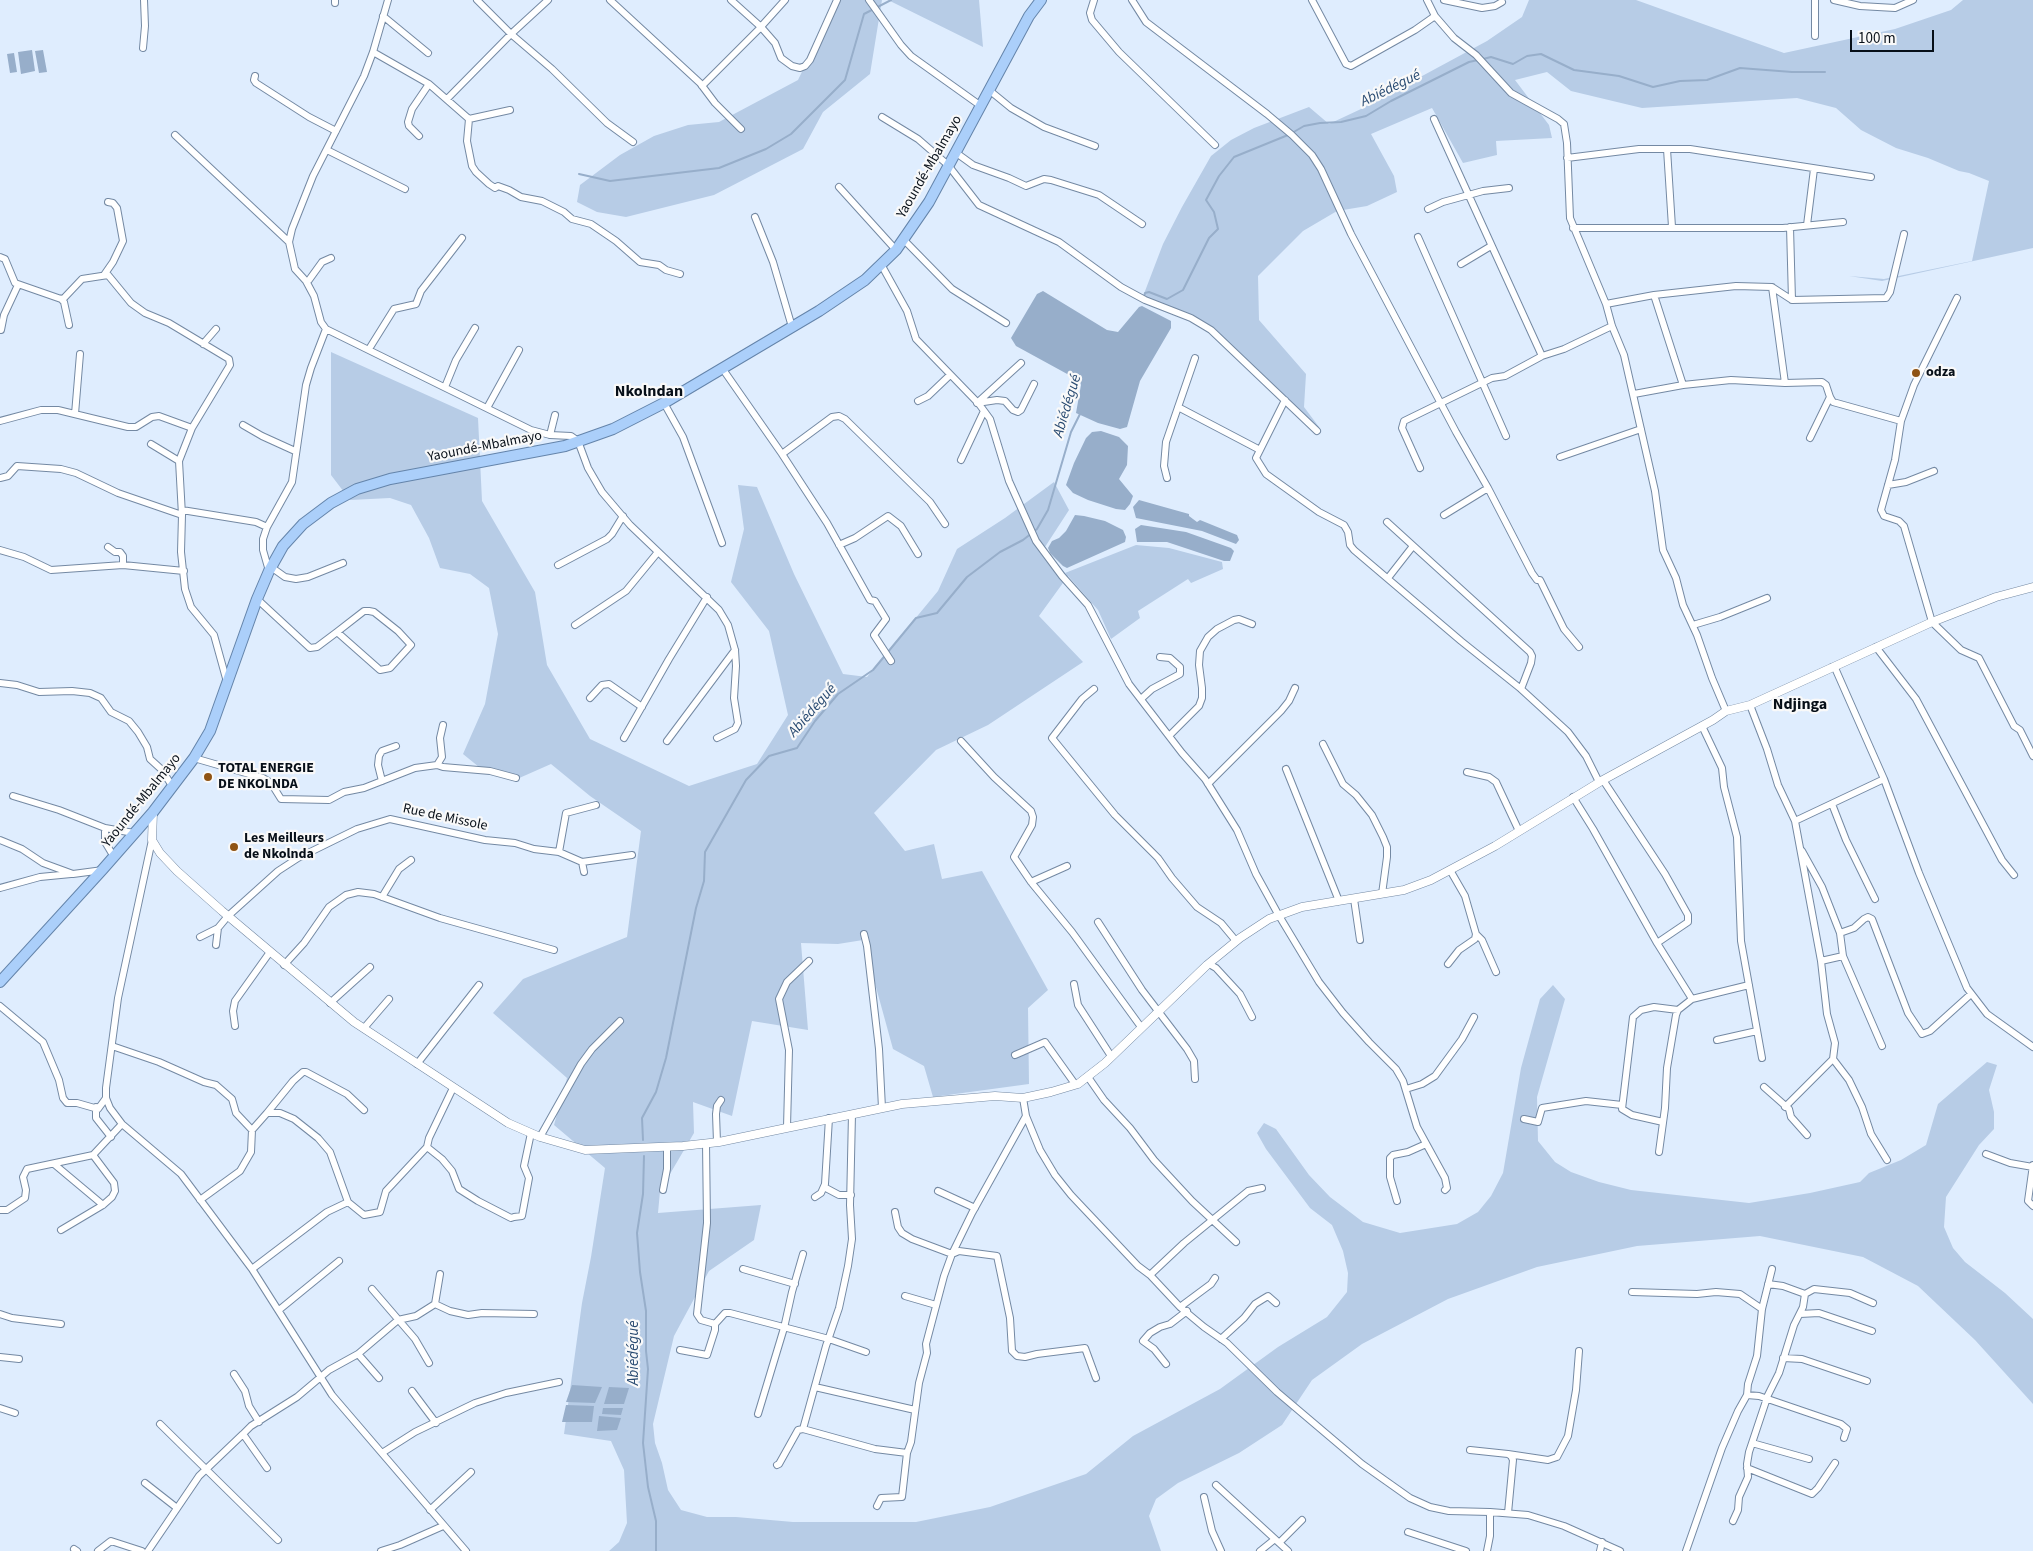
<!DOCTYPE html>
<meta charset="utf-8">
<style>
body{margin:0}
#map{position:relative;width:2033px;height:1551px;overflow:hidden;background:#dfedfe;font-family:"Source Sans 3",sans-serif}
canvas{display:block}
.scale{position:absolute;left:1850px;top:30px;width:84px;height:22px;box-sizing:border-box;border:2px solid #070f18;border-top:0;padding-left:6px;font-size:15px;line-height:18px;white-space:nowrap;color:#070f18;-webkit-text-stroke:4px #f9f9f9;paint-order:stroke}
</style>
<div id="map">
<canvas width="2033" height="1551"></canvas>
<div class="scale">100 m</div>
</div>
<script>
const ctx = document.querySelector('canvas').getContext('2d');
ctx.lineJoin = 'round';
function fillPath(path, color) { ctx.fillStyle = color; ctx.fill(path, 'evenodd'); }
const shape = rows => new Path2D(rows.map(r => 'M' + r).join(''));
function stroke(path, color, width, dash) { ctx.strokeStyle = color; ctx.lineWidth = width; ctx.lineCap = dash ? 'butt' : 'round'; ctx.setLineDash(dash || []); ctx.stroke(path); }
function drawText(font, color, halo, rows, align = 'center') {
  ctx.font = font + ' "Source Sans 3",sans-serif'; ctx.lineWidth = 4.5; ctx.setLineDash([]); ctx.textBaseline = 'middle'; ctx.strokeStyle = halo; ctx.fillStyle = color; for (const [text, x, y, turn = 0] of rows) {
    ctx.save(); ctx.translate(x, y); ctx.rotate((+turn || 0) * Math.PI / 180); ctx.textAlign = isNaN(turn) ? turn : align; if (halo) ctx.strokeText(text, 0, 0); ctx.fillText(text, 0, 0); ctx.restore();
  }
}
const green = shape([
 [837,0,882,0,870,74,823,112,803,149,714,195,626,217,597,212,577,202,580,185,620,155,654,136,688,125,719,122,798,80],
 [888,0,979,0,983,47],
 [1529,0,1636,0,1784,53,1895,29,1951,10,1963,0,2033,0,2033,248,1882,281,1849,276,1884,279,1972,261,1989,181,1969,173,1959,171,1928,158,1896,148,1861,130,1836,108,1797,98,1642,108,1571,91,1547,72,1515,80,1549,125,1552,138,1496,141,1497,155,1463,163,1432,108,1371,134,1394,176,1397,192,1367,206,1337,211,1303,231,1258,276,1259,320,1306,374,1304,407,1319,427,1315,429,1211,330,1142,299,1163,244,1182,207,1211,156,1231,140,1254,128,1309,107,1329,124,1361,109,1487,41,1522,17],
 [331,352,478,418,482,501,535,592,547,665,590,739,689,786,757,764,788,715,769,631,731,582,744,529,738,485,757,487,794,574,843,674,867,677,938,591,957,549,1005,518,1054,482,1069,510,1045,547,1050,556,1065,573,1136,545,1169,548,1222,562,1223,569,1191,583,1188,579,1138,611,1140,618,1111,639,1098,610,1068,576,1039,616,1083,662,988,725,936,750,874,813,905,851,934,844,942,879,982,871,1048,990,1028,1008,1029,1084,933,1097,924,1066,893,1049,863,940,838,944,801,943,808,1030,752,1021,732,1116,693,1102,694,1133,660,1191,658,1213,761,1205,754,1240,709,1271,674,1336,653,1424,655,1443,662,1463,668,1490,681,1510,707,1517,736,1517,793,1522,916,1522,990,1507,1086,1474,1133,1436,1220,1389,1278,1347,1327,1317,1347,1292,1348,1273,1343,1251,1332,1225,1310,1208,1266,1149,1257,1133,1264,1123,1276,1129,1309,1175,1330,1197,1363,1222,1400,1233,1457,1224,1478,1212,1491,1196,1503,1173,1521,1068,1540,999,1553,985,1565,999,1537,1097,1538,1141,1555,1162,1571,1172,1599,1182,1631,1190,1749,1203,1810,1193,1860,1182,1869,1173,1901,1160,1926,1145,1938,1104,1987,1062,1997,1065,1989,1090,1994,1112,1994,1129,1979,1145,1946,1197,1944,1227,1953,1248,1965,1262,2005,1293,2033,1319,2033,1404,1975,1340,1918,1286,1863,1257,1760,1236,1637,1246,1537,1267,1448,1299,1362,1344,1312,1380,1282,1425,1239,1453,1178,1483,1156,1499,1149,1516,1161,1551,609,1551,619,1542,627,1523,624,1470,611,1441,564,1434,582,1303,591,1257,605,1168,554,1125,567,1078,493,1013,523,979,627,937,641,831,590,796,551,764,517,779,479,767,463,754,485,704,498,634,489,588,470,574,440,568,429,538,411,505,390,498,350,500,331,475]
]);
const water = shape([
 [32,50,35,71,21,74,18,52],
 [43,50,47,72,39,73,35,51],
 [14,53,17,72,10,73,7,54],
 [1043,291,1107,330,1118,332,1139,307,1142,306,1171,321,1171,328,1140,381,1127,427,1120,429,1098,423,1076,413,1081,385,1080,381,1016,346,1011,338,1037,294],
 [1101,431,1119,437,1128,446,1127,465,1119,479,1133,496,1130,504,1125,510,1116,509,1088,500,1073,493,1066,485,1074,463,1086,438,1092,432],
 [1139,500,1189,514,1189,516,1197,522,1200,520,1232,533,1237,535,1239,540,1236,544,1202,531,1136,518,1133,507],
 [1075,515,1084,516,1105,521,1123,530,1126,537,1125,542,1067,568,1063,566,1050,553,1048,548,1052,541,1059,538,1066,531],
 [1141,525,1186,532,1231,548,1234,551,1230,561,1224,561,1167,542,1137,542,1135,529],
 [572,1385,602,1387,595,1403,566,1402],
 [609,1387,629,1388,624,1404,604,1404],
 [566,1405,594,1406,592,1422,562,1422],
 [603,1408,623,1408,621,1415,602,1414],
 [599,1416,621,1418,617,1430,597,1431]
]);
const stream = shape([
 [1483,59,1491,57,1513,64,1527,56,1541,54,1574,70,1619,76,1653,87,1680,81,1707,80,1740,68,1792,72,1825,72],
 [1292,133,1304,126,1320,123,1341,122,1366,116,1391,101,1469,62,1478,60],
 [579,174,610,181,719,168,766,149,791,134,845,80,864,14,891,0],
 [1144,297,1145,293,1149,292,1167,299,1183,290,1209,238,1218,229,1214,212,1206,200,1219,176,1234,157,1288,135],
 [643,1140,642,1118,656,1092,666,1058,696,908,704,881,705,852,746,780,769,756,797,748,815,721,838,694,873,670,916,618,937,613,967,577,1000,552,1023,540,1037,529,1048,510,1071,432,1081,412],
 [644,1156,643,1194,637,1233,640,1272,646,1311,646,1351,648,1369,643,1443,648,1487,656,1521,656,1551]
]);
const minor = shape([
 [335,0,335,3],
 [388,0,373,52,364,76,313,176,292,229,289,242,295,269,306,281,314,296,321,322,326,329,531,430,550,435,571,436,578,441,588,468,602,492,630,525,719,610,728,625,735,650,736,666,734,698,738,723,735,729,717,738],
 [477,0,511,34,548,0],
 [610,0,700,83,715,103,741,129],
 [731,0,761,27,775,43,781,58,792,66,800,68,805,66,810,60,837,0],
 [869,0,901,45,911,56,981,106],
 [1094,0,1090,13,1092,20,1119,52,1215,145],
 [1132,0,1146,22,1267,114,1292,135,1312,155,1321,169,1351,234,1456,432,1488,488,1532,573,1537,580,1540,580,1564,629,1579,647],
 [1312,0,1346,64,1351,66,1415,30,1435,16,1427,0],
 [1444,0,1482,8,1495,6,1502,2],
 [1834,0,1860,6,1895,8,1913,0],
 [383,16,428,53],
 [1435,16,1454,38,1476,55,1511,93,1558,119,1564,124,1567,143,1570,218,1606,304,1612,326,1624,355,1655,491,1663,550,1676,578,1683,605,1697,635,1712,678,1726,711],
 [1815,36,1815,0],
 [143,48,145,26,144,0],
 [373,52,429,84,469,119,467,141,472,166,476,172,489,184,495,188,498,186,509,190,521,197,542,201,564,212,572,219,591,224,616,241,640,262,659,265,666,270,680,274],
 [255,76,254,80,256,83,309,117,336,131],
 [702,86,758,30,785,0],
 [989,90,1011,108,1044,127,1095,146],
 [447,99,511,34,552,69,607,123,633,142],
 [882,117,918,139,948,165,979,205,1059,242,1121,287,1145,300,1191,318,1211,330,1317,431],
 [469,119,510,110],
 [1434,119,1542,356,1564,349,1612,326],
 [175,135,289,242],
 [419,136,409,126,408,122,412,109,429,84],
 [1667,149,1672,227],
 [327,150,405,189],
 [955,152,973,165,1009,178,1026,186,1044,179,1051,180,1099,195,1142,224],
 [1567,158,1639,149,1690,149,1871,177],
 [839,187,896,250],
 [1428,209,1443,202,1483,191,1509,188],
 [755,217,773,262,792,327],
 [1807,225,1814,169],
 [1790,227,1792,300],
 [1573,228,1783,228,1843,222],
 [1418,237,1506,436],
 [903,239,952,289,1006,323],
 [0,257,5,259,15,283,61,299,64,298,82,279,108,275,131,303,145,313,169,323,229,359,230,365,192,428,179,461,182,515,181,552,185,589,191,607,214,635,227,682],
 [1461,264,1491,246],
 [882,266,907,311,916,339,979,404,990,419,1009,481,1036,541,1062,576,1088,605,1129,684,1182,753,1205,779,1237,830,1256,874,1278,914,1319,982,1343,1013,1369,1042,1396,1069,1403,1081,1417,1127,1445,1178,1447,1188,1445,1190],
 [104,275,113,262,123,241,117,208,113,203,108,202],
 [306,281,309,280,322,262,331,258],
 [1772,287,1785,383],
 [1654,295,1683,385],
 [1957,298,1914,385,1901,421,1895,460,1881,510,1884,516,1899,521,1904,526,1932,622,1961,650,1979,658,2014,726,2020,730,2033,756],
 [61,299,64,302,69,325],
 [1606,304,1654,295,1736,286,1772,287,1792,300,1886,298,1890,292,1904,234],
 [1,330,4,315,18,285],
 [203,344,216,329],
 [369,349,394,309,416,304,421,291,462,238],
 [722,368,782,454,827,523,870,600,875,601,886,619,874,635,891,661],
 [445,387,456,360,475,328],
 [1634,394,1683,385,1731,380,1785,383,1822,382,1826,385,1830,397,1833,402,1901,421],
 [1285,400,1256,458,1266,474,1319,512,1344,525,1348,532,1350,545,1354,550,1461,641,1521,689,1568,732,1586,756,1599,782],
 [918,401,928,396,950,375],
 [664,403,683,437,722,543],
 [977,403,997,400,1005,401,1013,410,1018,412,1021,410,1034,384],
 [977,403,1021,363],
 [1178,407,1260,450],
 [487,408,519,350],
 [75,414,80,354],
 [0,421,41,410,58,410,128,427,136,427,152,417,159,416,192,428],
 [243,425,262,436,295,451],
 [550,435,555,415],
 [1810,438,1830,397],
 [151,444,179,461],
 [782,454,832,417,839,416,845,419,930,502,945,524],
 [1560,457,1641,429],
 [961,460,984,411],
 [1420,468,1402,428,1404,421,1492,378,1505,376,1542,356],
 [0,478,8,476,17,466,61,469,76,473,118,493,182,515],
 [1167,478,1164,466,1166,442,1195,358],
 [1888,485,1906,482,1934,471],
 [182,510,256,522,267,527],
 [1444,515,1488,488],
 [1387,522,1530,652,1532,656,1531,663,1521,689],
 [839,545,855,538,888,516,901,526,918,554],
 [108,547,115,552,120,552,123,556,123,565,184,571],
 [0,550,24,557,51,570,123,565],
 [558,565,607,539,612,534,623,516],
 [271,567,285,577,296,579,308,577,343,563],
 [269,571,263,550,263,539,267,527,292,482,306,385,311,368,326,329],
 [1388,578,1413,546],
 [257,599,310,648,317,647,337,632,364,611,369,611,374,612,398,631,411,645,390,668,380,670,337,632],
 [575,625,626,591,658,552],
 [1693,625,1720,617,1767,598],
 [1876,647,1916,699,2002,860,2014,875],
 [1832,667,1835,668,1884,779,1919,873,1967,988,1987,1014,2033,1047],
 [0,683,17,685,39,692,72,691,90,693,101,698,111,712,129,721,138,732,147,747,150,759,161,769,173,787],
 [1094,689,1082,699,1052,738,1115,815,1158,858,1172,878,1197,907,1221,923,1236,941],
 [590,698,602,685,609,684,642,707],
 [1141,699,1152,689,1180,674,1180,667,1170,658,1160,657],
 [1750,705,1767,749,1778,785,1795,821,1821,961,1827,1014,1835,1043,1833,1059,1785,1107],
 [1702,726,1722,768,1724,787,1737,837,1741,941,1762,1058],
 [1169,736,1199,706,1202,698,1202,688,1199,665,1200,651,1208,637,1217,629,1234,620,1239,619,1252,624],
 [624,738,669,659,707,597],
 [667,741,735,650],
 [961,741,994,777,1031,811,1033,817,1032,825,1014,857,1031,882,1072,932,1141,1027],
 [1323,744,1343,784,1356,795,1372,815,1383,837,1387,847,1387,857,1382,894],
 [194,758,263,778,271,783,281,799,329,800,344,792,364,788,415,768,437,765,442,757,440,738,443,725],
 [437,765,443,767,490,771,516,778],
 [1286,769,1339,901],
 [1467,772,1489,777,1496,782,1519,831],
 [1603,780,1665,874,1688,915,1688,922,1657,943],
 [382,781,378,765,379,756,382,751,396,746],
 [1208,784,1281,711,1289,701,1295,688],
 [13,796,59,810,105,828,134,833],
 [1573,797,1593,829,1657,943,1692,999,1678,1010,1676,1015,1667,1068,1665,1108,1659,1152],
 [1832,804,1846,840,1875,899],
 [1795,821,1884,779],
 [105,828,105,842,114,857],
 [0,840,22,849,43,863,73,874,103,870],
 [152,840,118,998,106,1088,106,1098,110,1108,122,1124,181,1174,252,1269,332,1395,466,1551],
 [1802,851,1822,887,1840,933,1843,956,1882,1046],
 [559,852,566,813,596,805],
 [582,862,632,855],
 [1450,870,1465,896,1476,934,1482,940,1496,972],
 [1031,882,1067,866],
 [0,888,40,877,71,874],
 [382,897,399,869,411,860],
 [1354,899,1360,940],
 [1098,922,1142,990,1187,1049,1194,1061,1195,1079],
 [1840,933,1854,928,1864,919,1868,917,1872,919,1908,1013,1922,1034,1930,1031,1971,994],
 [864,934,867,946,879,1049,882,1108],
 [200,937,218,928,228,916,278,871,298,858,357,829,390,819,485,840,515,843,534,849,559,852,582,862,584,872],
 [216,945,218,928],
 [1821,961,1843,956],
 [1209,964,1216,968,1240,994,1252,1017],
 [1448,964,1459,950,1475,939,1476,934],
 [284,965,304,943,329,907,346,895,358,892,374,894,440,918,554,950],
 [1074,984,1078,1005,1111,1056],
 [1692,999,1749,985],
 [330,1003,370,967],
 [0,1006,43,1042,59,1080,63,1098,67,1103,77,1103,98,1109,106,1098],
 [235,1026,233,1011,235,1001,270,952],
 [364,1028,389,999],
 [1717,1040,1757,1031],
 [112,1046,159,1062,204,1082,216,1085,232,1099,236,1113,252,1130],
 [1015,1055,1045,1042,1075,1084],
 [1833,1059,1849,1080,1862,1107,1871,1134,1887,1160],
 [417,1064,479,985],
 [1088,1077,1104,1100,1130,1128,1154,1160,1192,1201,1236,1242],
 [1764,1087,1789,1109,1791,1117,1807,1135],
 [1406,1089,1422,1084,1435,1076,1462,1039,1474,1017],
 [1023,1098,1026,1116,1040,1150,1055,1175,1071,1195,1138,1266,1150,1275,1180,1307,1204,1327,1227,1343,1277,1392,1362,1464,1410,1498,1430,1507,1449,1511,1490,1512,1528,1515,1564,1526,1620,1551],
 [96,1107,96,1118,111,1137],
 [267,1113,293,1081,303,1072,306,1072,347,1094,364,1110],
 [852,1114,850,1205,852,1239,848,1266,839,1308,826,1346,803,1429,875,1449,907,1453,902,1497,881,1498,877,1506],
 [1524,1119,1538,1122,1542,1108,1586,1101,1622,1105],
 [1663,1122,1632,1115,1622,1109,1633,1017,1641,1010,1654,1007,1678,1010],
 [787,1127,789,1050,779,999,787,982,809,961],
 [540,1137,581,1064,592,1049,620,1021],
 [717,1142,716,1114,717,1106,721,1100],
 [427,1147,442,1159,452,1171,459,1189,478,1201,511,1218,514,1217,522,1216,529,1178,524,1166,531,1133],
 [1986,1154,2010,1163,2033,1167],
 [54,1164,103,1205],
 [2033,1165,2028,1201,2033,1206],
 [824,1187,839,1195,851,1195],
 [663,1190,667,1169,667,1147],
 [938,1191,975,1208],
 [815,1197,821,1193,825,1184,829,1118],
 [200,1200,240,1171,251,1152,252,1130,267,1113,280,1113,294,1119,318,1138,330,1152,348,1202],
 [1397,1201,1390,1177,1390,1158,1393,1155,1408,1152,1426,1144],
 [0,1210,7,1210,25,1198,26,1190,23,1177,27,1169,93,1155,122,1124],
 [895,1212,898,1227,902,1233,912,1239,952,1254,959,1251,997,1256,1010,1318,1012,1351,1017,1356,1025,1357,1037,1354,1085,1348,1096,1378],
 [61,1230,103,1205,112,1197,115,1191,114,1183,93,1155],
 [252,1269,327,1212,348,1202,364,1215,380,1212,386,1191,427,1147,429,1138,453,1088],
 [743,1269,795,1284],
 [1150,1275,1184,1243,1248,1191,1262,1188],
 [1768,1284,1783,1286,1805,1294,1814,1289,1850,1293,1873,1303],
 [372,1289,415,1339,429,1363],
 [1632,1292,1697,1294,1716,1292,1740,1294,1762,1309],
 [905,1296,936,1305],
 [435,1304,440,1274],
 [1180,1307,1211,1284,1215,1278],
 [279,1310,339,1261],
 [0,1314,12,1318,61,1324],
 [1800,1314,1819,1313,1872,1331],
 [715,1324,725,1313,730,1313,829,1339,866,1352],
 [1221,1339,1244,1318,1255,1304,1263,1299,1268,1296,1276,1303],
 [680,1350,707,1355,715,1330,715,1324,701,1320,697,1314,707,1223,706,1143],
 [358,1354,379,1378],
 [0,1357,19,1359],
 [1783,1358,1802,1359,1867,1381],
 [1166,1364,1154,1349,1143,1341,1150,1333,1160,1327,1170,1324,1187,1311],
 [234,1374,245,1391,249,1406,259,1422],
 [815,1387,915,1410],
 [412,1391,436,1423],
 [1747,1395,1759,1396,1841,1424,1847,1429,1844,1438],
 [0,1408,15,1413],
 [758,1414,784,1328,792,1292,803,1254],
 [160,1424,278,1540],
 [243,1434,267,1468],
 [1752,1443,1809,1459],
 [1470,1450,1508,1454,1511,1456,1513,1460,1508,1513],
 [382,1453,415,1432,475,1403,506,1393,559,1382],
 [907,1453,911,1442,919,1383,927,1353,926,1344,944,1276,952,1254,972,1213,1026,1116],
 [1508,1454,1548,1460,1557,1457,1568,1436,1576,1390,1579,1351],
 [777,1465,779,1464,798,1430,803,1429],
 [1747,1468,1812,1494,1818,1488,1835,1463],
 [145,1483,177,1508],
 [1216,1485,1288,1551],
 [1204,1497,1212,1531,1221,1551],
 [430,1510,471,1472],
 [1733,1521,1738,1510,1739,1497,1748,1477,1747,1464,1749,1452,1768,1395,1779,1373,1794,1325,1803,1307,1805,1294],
 [1408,1532,1466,1551],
 [1279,1543,1302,1520],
 [74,1549,77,1551],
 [98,1551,111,1541,142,1551],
 [148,1551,199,1476,243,1434,251,1426,297,1397,329,1370,358,1354,398,1320,416,1316,435,1304,450,1311,468,1315,482,1313,534,1314],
 [381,1551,400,1545,443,1526],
 [1260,1551,1275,1539],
 [1487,1551,1490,1536,1490,1512],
 [1600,1551,1602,1542],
 [1686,1551,1722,1448,1738,1411,1747,1395,1748,1384,1757,1356,1762,1309,1772,1269]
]);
const tertiary = shape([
 [153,812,152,840,160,853,177,871,222,911,354,1022,508,1123,540,1137,585,1150,683,1146,719,1142,902,1104,995,1096,1023,1098,1051,1092,1078,1084,1105,1063,1207,965,1240,938,1269,919,1302,907,1404,890,1431,880,1495,846,1603,780,1713,720,1726,711,1750,705,1932,622,1996,597,2033,587]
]);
const trunk = shape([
 [0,982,103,869,153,812,194,758,210,731,257,599,269,571,283,546,303,524,331,503,357,489,390,479,565,446,613,429,664,403,819,311,865,280,896,250,929,202,1029,16,1041,0]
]);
const markers = [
 [1916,373,5,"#8f5313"],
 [208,777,5,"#8f5313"],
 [234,847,5,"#8f5313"]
];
const streetNames = [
 ["Yaoundé-Mbalmayo",930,167,-60],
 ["Yaoundé-Mbalmayo",485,447,-11],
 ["Yaoundé-Mbalmayo",142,801,-51],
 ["Rue de Missole",445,818,12]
];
const poiNames = [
 ["odza",1926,373],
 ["TOTAL ENERGIE",218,769],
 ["DE NKOLNDA",218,785],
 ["Les Meilleurs",244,839],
 ["de Nkolnda",244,855]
];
const waterNames = [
 ["Abiédégué",1391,89,-26],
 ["Abiédégué",1068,406,-73],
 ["Abiédégué",813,711,-49],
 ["Abiédégué",635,1353,-90]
];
const quarterNames = [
 ["Nkolndan",649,392],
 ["Ndjinga",1800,705]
];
fillPath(green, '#b7cce6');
fillPath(water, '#97aeca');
stroke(stream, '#97aeca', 2);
stroke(minor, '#7489a3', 8);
stroke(tertiary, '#7489a3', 9);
stroke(trunk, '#6484aa', 12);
stroke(minor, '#fff', 6);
stroke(tertiary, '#fff', 8);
stroke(trunk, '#abcffa', 10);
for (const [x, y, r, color] of markers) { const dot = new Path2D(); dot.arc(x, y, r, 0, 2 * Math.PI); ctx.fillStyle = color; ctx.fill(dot); stroke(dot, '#f9f9f9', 2); }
drawText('14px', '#070f18', '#f9f9f9', streetNames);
drawText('bold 14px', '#070f18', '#f9f9f9', poiNames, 'left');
drawText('italic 15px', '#284a71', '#f9f9f9', waterNames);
drawText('bold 16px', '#070f18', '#f9f9f9', quarterNames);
</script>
